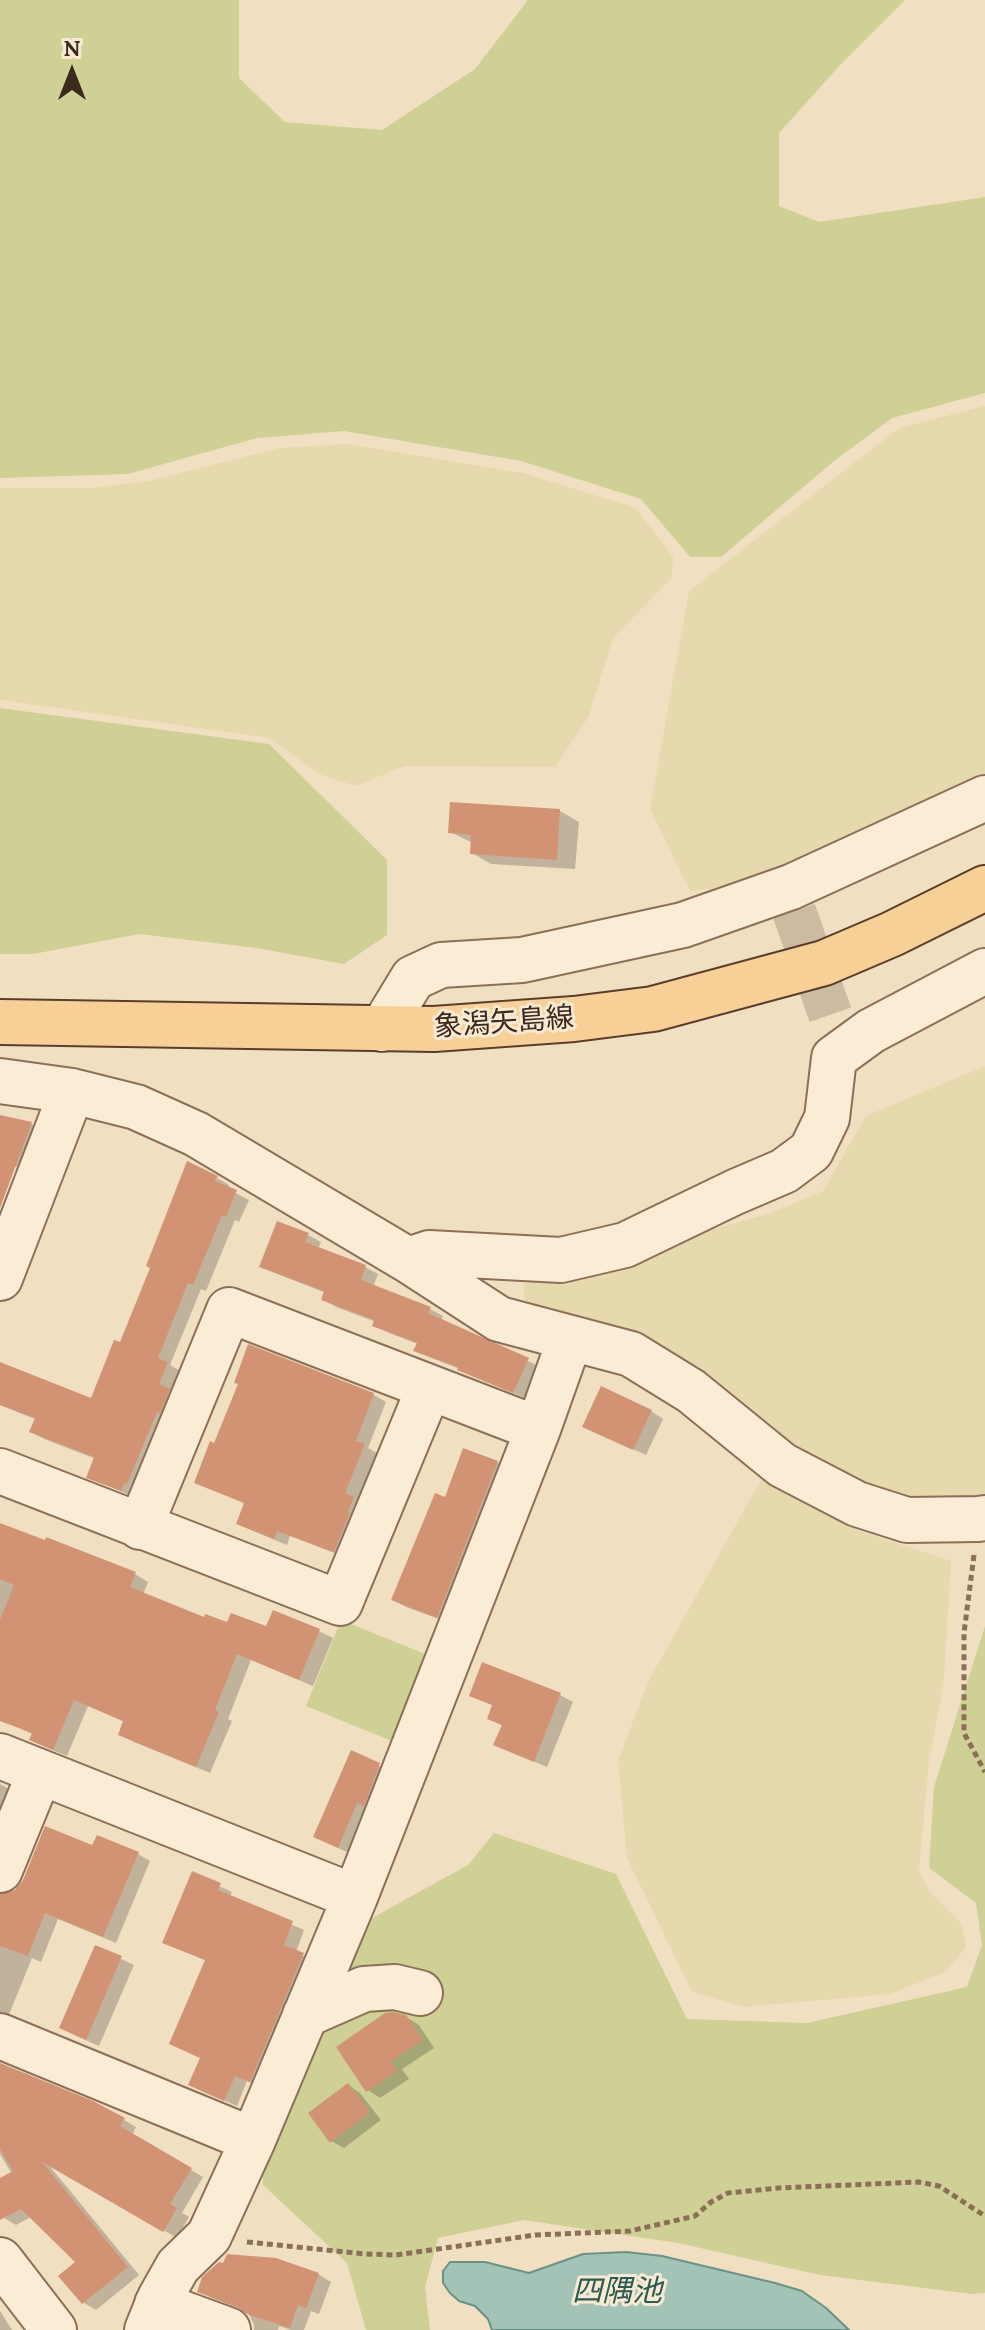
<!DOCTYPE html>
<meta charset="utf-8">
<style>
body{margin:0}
#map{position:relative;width:985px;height:2330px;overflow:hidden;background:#f1dfc2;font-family:Lora,serif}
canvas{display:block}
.north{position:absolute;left:32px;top:32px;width:80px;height:80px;-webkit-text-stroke:6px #f8e9d2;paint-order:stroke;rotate:0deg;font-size:22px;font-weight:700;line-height:32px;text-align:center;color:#3b291d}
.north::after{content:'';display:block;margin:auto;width:28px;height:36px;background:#3b291d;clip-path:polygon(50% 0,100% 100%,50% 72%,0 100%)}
</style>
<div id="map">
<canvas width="985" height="2330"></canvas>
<div class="north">N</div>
</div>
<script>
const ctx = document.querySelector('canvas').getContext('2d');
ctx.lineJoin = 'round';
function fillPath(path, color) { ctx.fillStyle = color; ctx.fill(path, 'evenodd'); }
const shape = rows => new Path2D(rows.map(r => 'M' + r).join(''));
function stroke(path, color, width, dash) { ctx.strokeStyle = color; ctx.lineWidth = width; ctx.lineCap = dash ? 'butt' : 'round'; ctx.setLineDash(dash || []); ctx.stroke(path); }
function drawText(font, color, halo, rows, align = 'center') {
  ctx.font = font + ' Lora,"Noto Sans JP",serif'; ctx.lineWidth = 6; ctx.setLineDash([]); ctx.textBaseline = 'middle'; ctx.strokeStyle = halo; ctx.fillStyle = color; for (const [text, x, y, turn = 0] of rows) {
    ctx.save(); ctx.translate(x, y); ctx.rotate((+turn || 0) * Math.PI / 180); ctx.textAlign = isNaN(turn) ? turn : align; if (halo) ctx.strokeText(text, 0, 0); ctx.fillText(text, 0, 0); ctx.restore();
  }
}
const farmland = shape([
 [985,406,985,781,771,882,690,891,650,809,689,591,899,428],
 [349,444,523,473,636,508,673,557,672,578,613,638,589,716,555,767,405,766,355,786,319,774,269,738,0,700,0,488,90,488,148,481,279,448],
 [985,1066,985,1502,890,1503,525,1316,524,1283,771,1213,823,1191,866,1116],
 [762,1478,859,1531,951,1561,944,1681,929,1762,919,1870,929,1891,962,1924,966,1947,946,1972,890,1994,744,2007,692,1992,627,1858,618,1760,649,1680]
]);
const green = shape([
 [0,0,239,0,239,78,285,122,382,130,475,69,528,0,905,0,841,64,779,133,779,206,819,222,985,197,985,393,892,418,834,461,721,557,690,557,641,499,521,461,344,431,257,438,128,474,0,478],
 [0,708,269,744,387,860,387,935,344,964,257,948,139,934,33,954,0,954],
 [341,1620,435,1658,399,1744,306,1706],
 [985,1626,985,2293,972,2294,820,2275,678,2243,524,2220,438,2238,425,2287,430,2330,366,2330,347,2263,263,2185,262,2151,354,1928,468,1865,494,1833,616,1874,687,2019,807,2023,967,1987,982,1945,976,1903,929,1868,934,1787]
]);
const water = shape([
 [626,2252,662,2256,775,2283,802,2291,826,2308,849,2330,492,2330,488,2319,475,2306,459,2301,450,2293,443,2283,443,2271,450,2262,485,2262,529,2273,583,2254,626,2252]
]);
const shadow = shape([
 [560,811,579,822,575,869,491,864,472,853,473,843,450,832],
 [0,1117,31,1124,43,1131,30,1170,0,1163],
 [217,1178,229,1185,228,1189,249,1200,239,1222,235,1220,206,1291,201,1289,170,1365,180,1371,171,1392,181,1398,134,1497,89,1477,96,1459,44,1439,32,1432,37,1420,0,1405,0,1364,92,1401],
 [308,1235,321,1242,318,1249,365,1267,378,1274,373,1287,430,1309,443,1316,441,1321,541,1367,526,1398,472,1376,460,1369,429,1357,416,1350,418,1344,387,1332,375,1325,376,1322,336,1307,323,1299,326,1293,275,1273,262,1266],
 [249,1347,374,1395,386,1402,368,1448,377,1453,358,1501,366,1506,347,1558,290,1536,287,1545,251,1530,238,1523,246,1504,196,1482,215,1446,240,1384],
 [651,1411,663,1419,646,1455,597,1433],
 [497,1462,510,1470,450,1623,406,1607,393,1600,446,1500],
 [0,1525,135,1574,148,1582,143,1595,205,1620,268,1629,319,1631,333,1638,313,1686,251,1660,228,1719,232,1721,210,1773,134,1742,120,1734,125,1722,88,1706,67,1756,45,1747,32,1740,34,1735,0,1719],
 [472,1695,560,1695,573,1702,547,1767,496,1745,503,1726,489,1718,494,1706],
 [352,1753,392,1772,351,1854,315,1837],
 [0,1784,19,1795,0,1840],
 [93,1848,138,1854,150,1861,116,1943,58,1919,41,1962,32,1958,8,2017,0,2013,0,1896,3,1897],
 [193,1874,232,1892,230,1897,304,1930,296,1952,315,1962,262,2088,247,2081,237,2106,202,2091,207,1961,165,1942],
 [96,1947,134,1965,99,2046,74,2035],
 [406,2017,419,2025,434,2048,402,2069,409,2079,380,2098,368,2090],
 [348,2085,360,2093,381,2120,344,2148,331,2141],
 [0,2115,124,2120,136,2127,132,2135,203,2177,182,2213,189,2217,177,2238,48,2164,139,2275,96,2310,84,2303,61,2276,78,2262,31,2217,16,2225,4,2218,0,2211,0,2181,12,2174,0,2154],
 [318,2274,331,2282,319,2314,311,2311,304,2330,291,2330,279,2326,278,2330,254,2330,254,2325,248,2312,212,2298,199,2291],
 [0,2311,12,2330,0,2330]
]);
const building = shape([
 [450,802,560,809,557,860,470,854,471,835,448,833],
 [0,1115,32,1122,0,1208],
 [187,1161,218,1176,215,1181,237,1190,226,1217,222,1215,193,1285,188,1283,158,1358,168,1362,159,1384,170,1389,160,1413,157,1412,127,1484,124,1483,121,1491,86,1478,94,1457,29,1432,35,1418,0,1405,0,1362,91,1398,114,1340,120,1342,150,1268,146,1266],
 [277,1221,309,1233,305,1242,366,1265,361,1280,431,1307,428,1313,529,1358,513,1393,457,1370,458,1367,413,1351,417,1343,372,1326,374,1320,321,1300,324,1291,259,1267],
 [248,1344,374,1393,356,1441,365,1444,345,1493,354,1497,348,1512,350,1512,334,1552,277,1531,274,1539,236,1524,244,1503,194,1483,210,1441,214,1443,238,1384,234,1383],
 [601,1386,652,1410,633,1450,582,1427],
 [463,1448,498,1461,437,1618,391,1600,435,1493,445,1497],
 [0,1523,45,1540,46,1537,136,1572,130,1587,204,1617,205,1614,227,1622,231,1613,266,1626,273,1610,320,1629,299,1680,237,1654,215,1710,219,1712,196,1767,118,1735,123,1721,74,1700,53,1750,29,1740,32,1733,0,1721,0,1620,14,1585,0,1579],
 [482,1662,561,1693,534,1762,493,1745,502,1725,487,1719,492,1705,469,1696],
 [351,1750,380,1763,364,1806,357,1803,338,1848,313,1837],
 [45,1826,92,1845,97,1835,139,1852,103,1937,45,1913,28,1956,0,1946,0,1894,15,1890,23,1880],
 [192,1871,221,1883,218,1890,293,1921,284,1945,304,1953,250,2082,235,2076,224,2101,188,2085,200,2058,169,2044,205,1960,162,1943],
 [95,1945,122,1956,86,2040,59,2028],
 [393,2012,406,2015,423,2040,391,2061,397,2071,366,2092,336,2047,385,2013],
 [0,2063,93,2101,125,2118,120,2126,192,2168,170,2204,177,2208,163,2232,42,2162,128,2267,82,2304,58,2276,75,2262,21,2209,0,2220,0,2178,13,2171,0,2149],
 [348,2083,370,2112,330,2143,308,2113],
 [227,2254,276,2258,319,2273,306,2308,298,2305,290,2328,247,2314,237,2307,197,2292,202,2277,219,2262,223,2263]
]);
const minorTunnel = shape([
 [794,911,843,1051]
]);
const path = shape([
 [974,1555,964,1633,964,1733,985,1772],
 [247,2242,366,2254,396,2255,535,2235,630,2231,695,2216,711,2202,728,2193,778,2188,919,2182,939,2186,985,2216]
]);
const minor = shape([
 [382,1029,413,978,441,965,522,960,683,925,791,887,985,798],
 [0,1081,72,1091,136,1107,196,1134,408,1260,499,1319,631,1354,691,1391,782,1465,857,1504,907,1520,978,1519,985,1518],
 [408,1260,429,1253,561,1260,625,1245,735,1192,784,1171,811,1151,827,1118,834,1058,871,1031,985,971],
 [0,1278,72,1091],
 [0,1471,340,1603,429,1388],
 [140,1527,229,1310,538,1429],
 [0,1756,355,1897],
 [0,1870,40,1772],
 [305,2015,364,1989,395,1987,420,1993],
 [0,2036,253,2140],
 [0,2260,54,2330],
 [157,2304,228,2330],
 [147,2330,160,2298,178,2266,209,2236,253,2140,355,1897,538,1429,570,1339]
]);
const major = shape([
 [0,1022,434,1029,574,1019,653,1009,824,963,892,934,985,888]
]);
const streetNames = [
 ["象潟矢島線",504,1023,-4]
];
const waterNames = [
 ["四隅池",617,2292]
];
fillPath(farmland, '#e7d9ae');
fillPath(green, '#cfd095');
fillPath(water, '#a4c3b7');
stroke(water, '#6a9285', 2);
fillPath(shadow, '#0003');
fillPath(building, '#d29375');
stroke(minorTunnel, '#cdbba1', 44, [44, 22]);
stroke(minor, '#8c6f57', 48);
stroke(major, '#5a3d2c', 48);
stroke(path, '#8c6f57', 5, [6, 4]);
stroke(minor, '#fbecd6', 44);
stroke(major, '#f7d097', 44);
drawText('28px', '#3b291d', '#f8e9d2', streetNames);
drawText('italic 30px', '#2b5c54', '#f8e9d2', waterNames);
</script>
